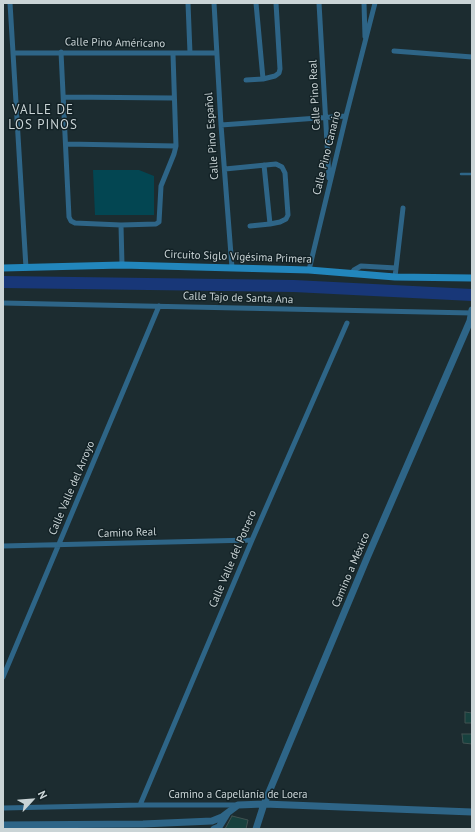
<!DOCTYPE html>
<meta charset="utf-8">
<style>
body{margin:0}
#map{position:relative;width:475px;height:832px;overflow:hidden;background:#1c2c30;font-family:"PT Sans",sans-serif}
canvas{display:block}
.frame{position:absolute;inset:0;border:4px solid #cad4d6;pointer-events:none}
.north{position:absolute;left:12px;top:780px;width:40px;height:40px;-webkit-text-stroke:3px #132226;paint-order:stroke;rotate:64deg;font-size:11px;font-weight:700;line-height:16px;text-align:center;color:#cad4d6}
.north::after{content:'';display:block;margin:auto;width:14px;height:18px;background:#cad4d6;clip-path:polygon(50% 0,100% 100%,50% 72%,0 100%)}
</style>
<div id="map">
<canvas width="475" height="832"></canvas>
<div class="frame"></div>
<div class="north">N</div>
</div>
<script>
const ctx = document.querySelector('canvas').getContext('2d');
ctx.lineJoin = 'round';
function fillPath(path, color) { ctx.fillStyle = color; ctx.fill(path, 'evenodd'); }
const shape = rows => new Path2D(rows.map(r => 'M' + r).join(''));
function stroke(path, color, width, dash) { ctx.strokeStyle = color; ctx.lineWidth = width; ctx.lineCap = dash ? 'butt' : 'round'; ctx.setLineDash(dash || []); ctx.stroke(path); }
function drawText(font, color, halo, rows, align = 'center') {
  ctx.font = font + ' "PT Sans",sans-serif'; ctx.lineWidth = 3; ctx.setLineDash([]); ctx.textBaseline = 'middle'; ctx.strokeStyle = halo; ctx.fillStyle = color; for (const [text, x, y, turn = 0] of rows) {
    ctx.save(); ctx.translate(x, y); ctx.rotate((+turn || 0) * Math.PI / 180); ctx.textAlign = isNaN(turn) ? turn : align; if (halo) ctx.strokeText(text, 0, 0); ctx.fillText(text, 0, 0); ctx.restore();
  }
}
const green = shape([
 [93,170,139,170,154,176,154,215,95,215]
]);
const river = shape([
 [3,282,294,286,472,295]
]);
const building = shape([
 [465,712,472,713,472,723,465,723,465,712],
 [462,734,472,734,472,744,463,743,462,734],
 [232,816,248,820,246,829,225,829,232,816]
]);
const service = shape([
 [461,174,472,174]
]);
const minor = shape([
 [10,3,26,268],
 [188,3,190,53],
 [214,3,221,125,232,268],
 [256,3,263,79],
 [319,3,329,178],
 [364,3,365,37],
 [394,51,472,57],
 [61,52,69,217,71,221,75,223,121,225,156,224,159,222,161,186,174,154,176,146,173,54],
 [13,53,216,53],
 [246,80,263,79,275,76,279,73,280,69,276,3],
 [64,97,173,98],
 [221,125,346,116],
 [66,144,176,146],
 [264,165,270,224],
 [225,169,276,164,282,167,285,173,288,215,286,219,280,222,270,224,250,226],
 [121,225,122,265],
 [309,270,346,116,375,3],
 [351,274,354,270,361,266,396,268],
 [395,277,403,208],
 [3,303,472,313],
 [3,546,252,540],
 [3,677,159,306],
 [140,805,252,540,347,323],
 [3,808,140,805,237,805]
]);
const tertiary = shape([
 [3,825,143,824,212,821,222,817,238,805,264,804,472,812],
 [214,829,219,827,227,814],
 [256,829,264,804,367,558,470,321,472,310]
]);
const secondary = shape([
 [3,268,122,265,309,270,395,277,472,278]
]);
const streetNames = [
 ["Calle Pino Américano",115,43,1],
 ["Calle Pino Real",315,95,-93],
 ["Calle Pino Español",212,136,-94],
 ["Calle Pino Canario",327,153,-76],
 ["Circuito Siglo Vigésima Primera",238,257,2],
 ["Calle Tajo de Santa Ana",238,298,2],
 ["Calle Valle del Arroyo",72,488,-67],
 ["Camino Real",127,533,-2],
 ["Calle Valle del Potrero",233,559,-67],
 ["Camino a México",351,570,-67],
 ["Camino a Capellanía de Loera",238,795]
];
const quarterNames = [
 ["VALLE DE",43,110],
 ["LOS PINOS",43,125]
];
fillPath(green, '#034652');
stroke(river, '#183778', 12);
fillPath(building, '#17413e');
stroke(building, '#415251', 1);
stroke(service, '#2e6587', 2.5);
stroke(minor, '#2e6587', 5);
stroke(tertiary, '#2e6587', 7);
stroke(secondary, '#2286bc', 7);
drawText('11px', '#cad4d6', '#132226', streetNames);
ctx.letterSpacing = '1px';
drawText('13px', '#cad4d6', '#132226', quarterNames);
ctx.letterSpacing = '0px';
</script>
